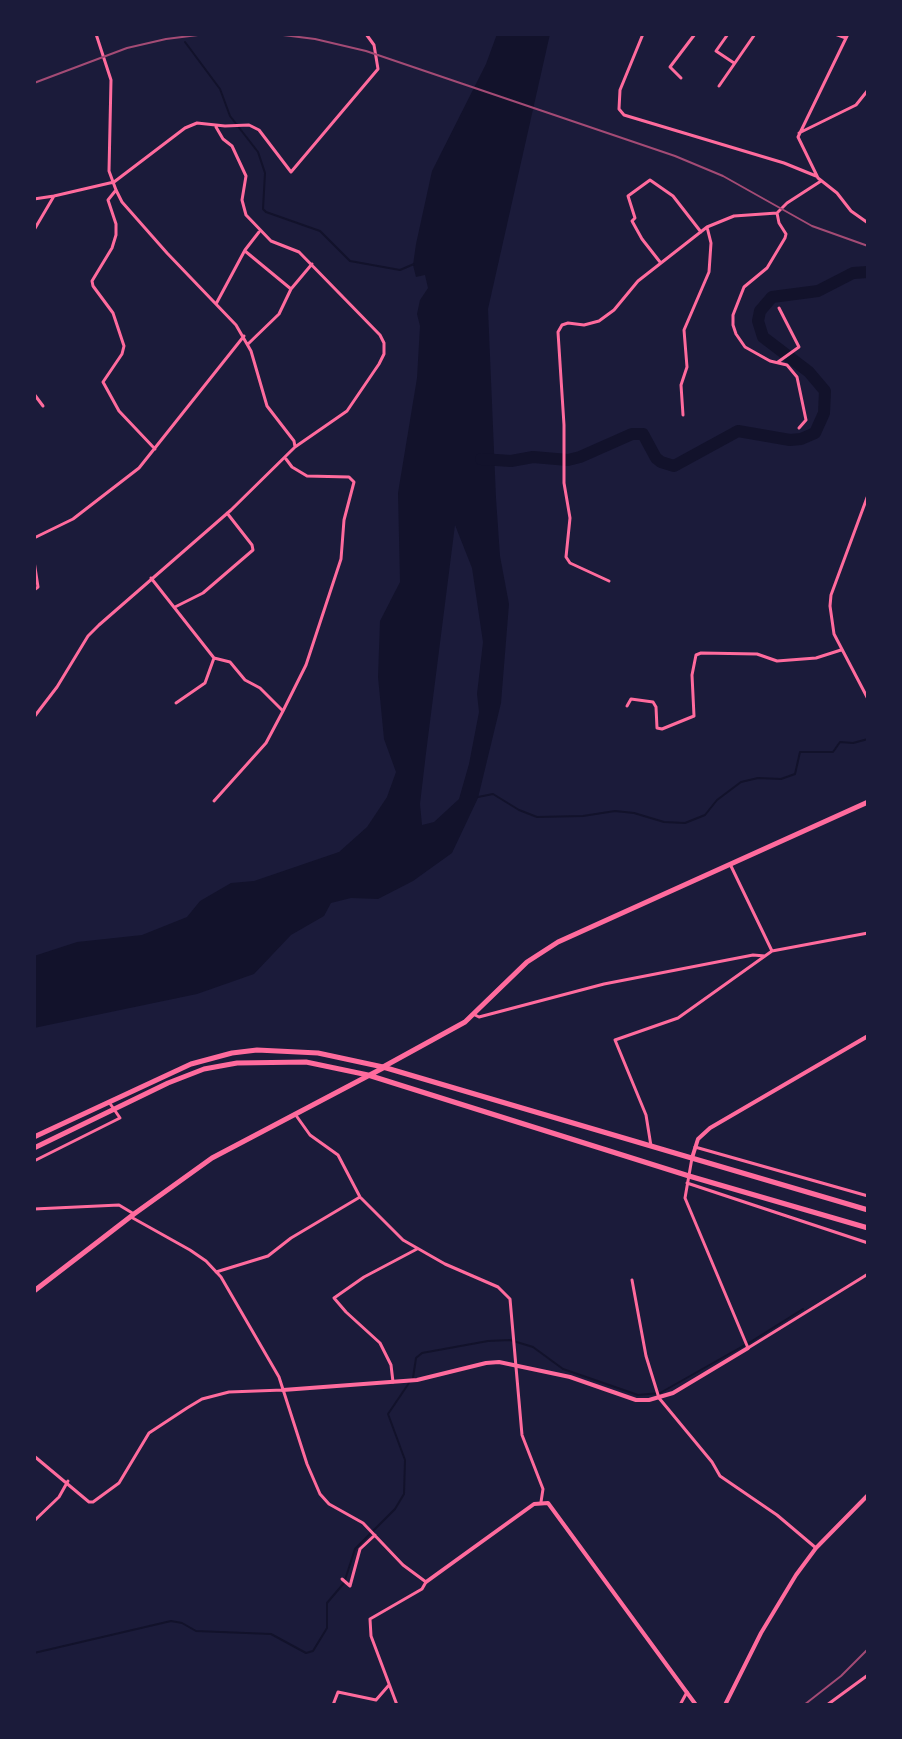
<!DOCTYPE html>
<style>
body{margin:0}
#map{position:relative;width:902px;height:1739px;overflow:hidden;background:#1b1b3a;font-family:"Fira Sans",sans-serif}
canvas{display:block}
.frame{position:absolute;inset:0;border:36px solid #1b1b3a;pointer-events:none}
</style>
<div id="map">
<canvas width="902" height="1739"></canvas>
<div class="frame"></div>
</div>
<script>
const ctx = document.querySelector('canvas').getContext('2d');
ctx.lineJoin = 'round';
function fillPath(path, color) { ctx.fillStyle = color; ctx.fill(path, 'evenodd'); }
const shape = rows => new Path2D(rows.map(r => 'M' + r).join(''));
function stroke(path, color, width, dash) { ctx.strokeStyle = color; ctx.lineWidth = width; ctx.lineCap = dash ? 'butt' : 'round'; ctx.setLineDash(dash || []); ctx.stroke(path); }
const water = shape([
 [497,34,550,34,488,309,496,498,500,556,509,604,501,703,478,798,452,853,413,881,378,899,351,898,331,903,324,916,291,935,254,974,197,994,34,1028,34,956,77,942,142,935,187,917,200,901,231,883,254,881,339,852,367,827,387,797,396,772,384,739,378,677,380,621,400,582,398,493,417,378,420,326,417,314,420,300,428,288,425,275,416,277,413,265,416,244,432,171,486,64],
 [455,525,472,568,483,642,477,694,479,712,469,764,459,799,434,822,422,825,420,804,426,753]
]);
const stream = shape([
 [185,42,220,89,230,116,258,152,265,173,263,209,266,212,320,231,350,261,400,270,414,264],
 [868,719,868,734],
 [478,797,493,794,519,810,537,817,583,816,615,811,634,813,664,822,685,823,705,815,717,800,741,782,758,778,781,779,795,774,800,752,833,752,840,742,853,743,868,739],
 [413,1378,416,1358,422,1353,488,1341,510,1340,533,1347,563,1369,638,1395,660,1393,752,1341,803,1309],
 [34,1653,171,1621,182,1623,196,1631,271,1634,306,1653,313,1651,327,1628,327,1603,344,1583,355,1549,395,1509,404,1494,405,1460,388,1414,409,1383]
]);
const river = shape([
 [481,459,511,461,533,457,568,460,580,457,632,434,643,434,656,458,661,462,674,466,738,431,790,440,801,439,815,433,824,413,825,391,809,372,763,337,758,321,760,311,772,297,818,291,853,273,868,272]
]);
const minor = shape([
 [643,34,620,90,619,109,624,115,784,163,816,176],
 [728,34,716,51,734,63],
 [835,34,846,38],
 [848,34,798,137,818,178,837,193,851,211,868,223],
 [681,78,670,67,695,34],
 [719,86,755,34],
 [216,127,223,139,232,146,246,176,242,200,246,215,271,241,299,252,380,335,384,343,384,354,379,364,347,411,295,447],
 [799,133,856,105,868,90],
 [116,190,108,200,116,224,116,235,112,248,92,281,93,286,113,313,124,346,122,354,103,382,119,411,155,449],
 [34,199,54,196],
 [777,213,779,223,786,234,785,238,767,268,744,287,733,315,733,325,736,334,745,347,770,361,787,365,797,377,806,420,799,428],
 [34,230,54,196,114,182,185,128,197,123,225,126,249,125,259,130,291,172,378,69,374,45,366,34],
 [245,251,291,289],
 [660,262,642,239,632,221,635,218,628,196,650,180,673,196,701,232],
 [216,304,245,250,259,232],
 [248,344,279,314,291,289,312,264],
 [778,362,799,347,779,308],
 [34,394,43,406],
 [683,415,681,385,687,367,684,330,709,272,711,243,707,227],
 [868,495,831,595,830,606,834,634,868,699],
 [34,538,73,519,139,468,244,336],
 [34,561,38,587,34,590],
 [151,578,214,658,230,662,245,680,260,688,283,711],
 [609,581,570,563,566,557,570,518,564,483,564,425,558,332,562,325,568,323,584,325,599,321,614,310,638,281,707,227,734,216,777,213,787,203,821,181],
 [175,607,203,593,253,550,252,545,227,513],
 [176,703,205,683,214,658],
 [627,706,631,699,653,702,656,707,657,728,662,729,694,716,692,675,696,655,701,653,757,654,777,661,816,658,841,650],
 [34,717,57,687,88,636,99,625,231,510,295,447,294,441,267,406,251,351,236,325,167,253,122,202,116,190,109,171,111,80,96,34],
 [214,801,266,743,283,711,306,665,341,559,344,520,354,482,349,477,307,476,292,467,286,459],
 [730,864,772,951],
 [473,1014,479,1017,604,984,753,955,765,956],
 [295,1114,310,1135,338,1155,360,1197,403,1240,445,1264,498,1287,510,1299,522,1435,543,1489,541,1502],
 [651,1146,646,1115,615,1040,678,1018,772,951,868,933],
 [695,1147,868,1196],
 [692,1158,685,1198,748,1348,868,1274],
 [34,1161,120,1118,109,1102],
 [687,1183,868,1243],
 [34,1209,119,1205,134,1214],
 [131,1217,190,1250,206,1261,221,1277,279,1377,307,1464,320,1494,329,1504,363,1523,403,1565,426,1582,422,1589,370,1619,371,1636,397,1705],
 [216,1272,268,1256,291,1238,360,1197],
 [632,1280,646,1356,659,1398,712,1462,720,1476,777,1515,816,1548],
 [393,1382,391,1365,380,1343,346,1312,334,1298,364,1277,417,1249],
 [34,1456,89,1502,93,1502,119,1483,149,1433,187,1408,202,1399,229,1392,283,1390],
 [34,1521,59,1497,68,1481],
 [342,1579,350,1586,360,1549,375,1535],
 [333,1705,338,1692,376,1700,389,1685],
 [680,1705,687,1692],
 [827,1705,868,1675]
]);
const tertiary = shape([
 [692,1158,698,1139,710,1128,868,1036],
 [283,1390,417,1380,486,1363,499,1362,570,1377,636,1400,649,1400,673,1393,748,1348],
 [426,1582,534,1504,548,1503,696,1705],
 [725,1705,761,1633,796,1575,816,1548,868,1495]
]);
const secondary = shape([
 [383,1067,465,1022,527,962,558,942,868,802]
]);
const trunk = shape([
 [34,1137,191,1064,232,1053,257,1050,318,1053,383,1067,868,1210],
 [34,1148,168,1083,204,1069,237,1063,306,1062,368,1075,689,1176,868,1228],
 [34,1291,134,1214,212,1158,383,1068]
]);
const rail = shape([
 [275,34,315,39,366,51,675,156,723,176,812,226,868,246],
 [34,83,127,48,166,39,206,34],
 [804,1705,841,1676,868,1649]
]);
fillPath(water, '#12122b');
stroke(stream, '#12122b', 2);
stroke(river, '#12122b', 12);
stroke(minor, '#ff6b9d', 3);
stroke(tertiary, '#ff6b9d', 4);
stroke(secondary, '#ff6b9d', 5);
stroke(trunk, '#ff6b9d', 5);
stroke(rail, '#a44b75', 2);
</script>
